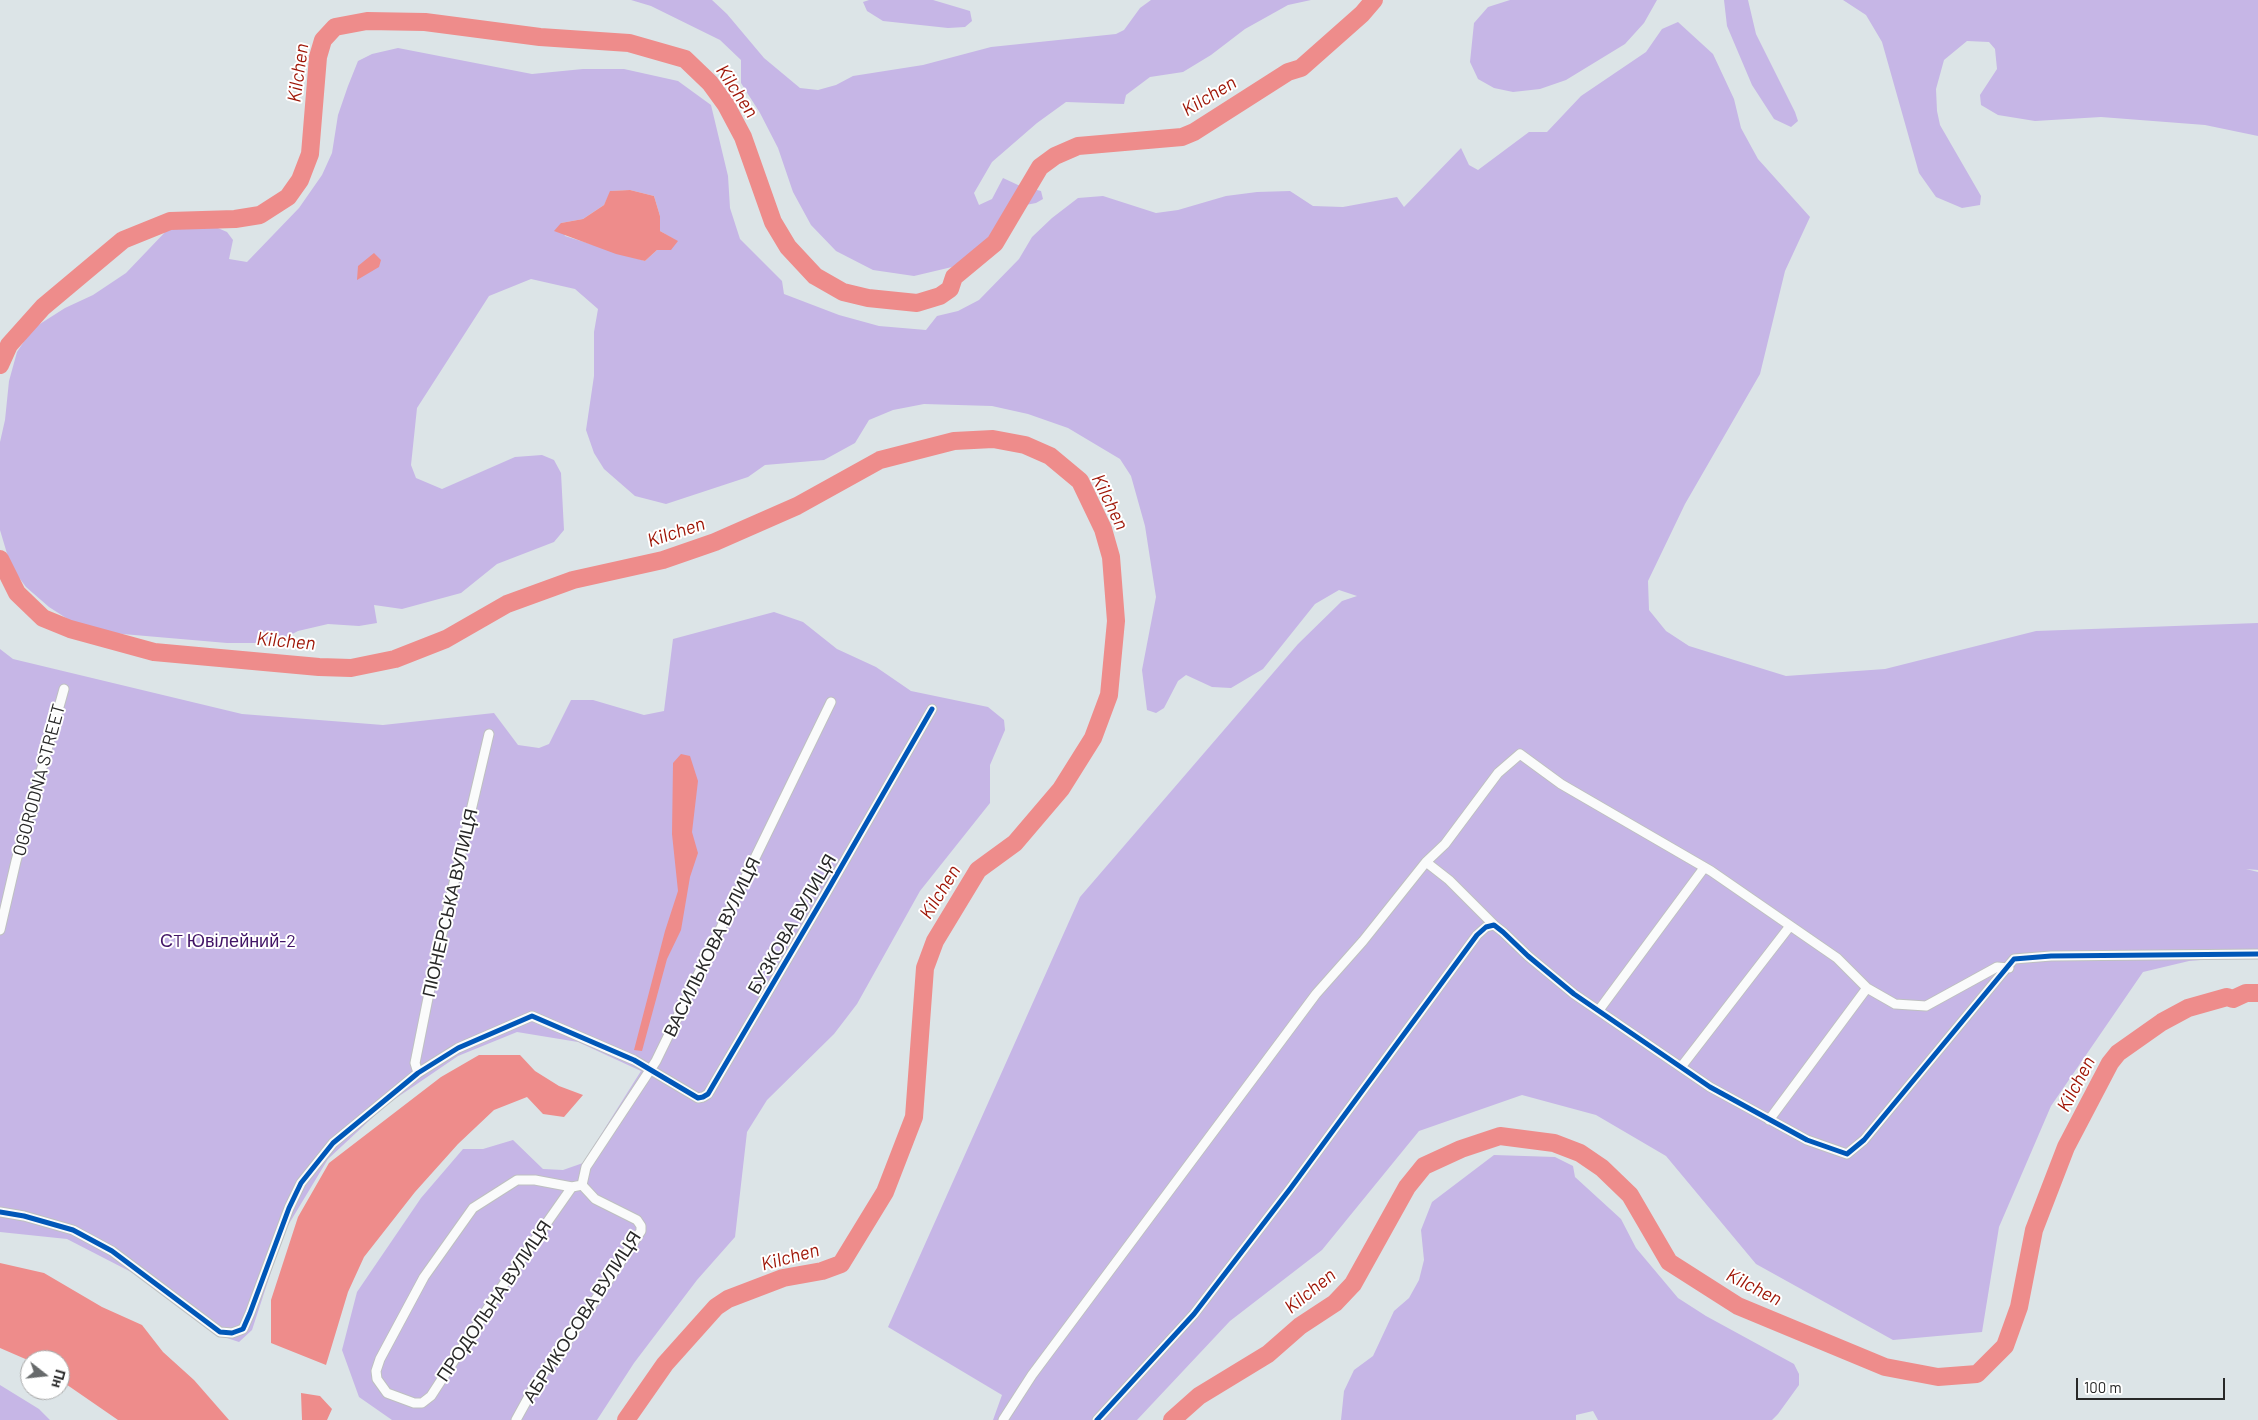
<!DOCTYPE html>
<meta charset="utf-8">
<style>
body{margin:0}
#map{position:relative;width:2258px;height:1420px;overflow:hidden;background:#dce4e7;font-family:Barlow,sans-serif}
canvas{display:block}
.north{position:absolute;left:20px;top:1350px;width:50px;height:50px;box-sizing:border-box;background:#fff;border:1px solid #a9a9a9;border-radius:50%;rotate:106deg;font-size:14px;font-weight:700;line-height:20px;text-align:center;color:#282828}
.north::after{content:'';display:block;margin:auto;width:18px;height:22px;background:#676a6b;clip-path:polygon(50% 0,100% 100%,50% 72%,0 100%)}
.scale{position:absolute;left:2076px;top:1378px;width:149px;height:22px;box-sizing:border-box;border:2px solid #282828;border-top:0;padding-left:6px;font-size:15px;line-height:18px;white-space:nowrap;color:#282828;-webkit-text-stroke:4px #fff;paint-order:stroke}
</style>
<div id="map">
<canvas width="2258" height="1420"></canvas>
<div class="north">Пн</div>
<div class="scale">100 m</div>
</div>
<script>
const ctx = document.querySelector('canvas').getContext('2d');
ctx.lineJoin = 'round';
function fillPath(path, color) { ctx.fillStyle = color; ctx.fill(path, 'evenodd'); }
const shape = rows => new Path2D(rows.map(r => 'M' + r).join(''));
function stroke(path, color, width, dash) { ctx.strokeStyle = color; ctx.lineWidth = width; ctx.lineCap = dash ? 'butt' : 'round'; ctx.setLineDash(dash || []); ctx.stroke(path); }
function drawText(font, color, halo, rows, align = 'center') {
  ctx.font = font + ' Barlow,sans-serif'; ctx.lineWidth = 4; ctx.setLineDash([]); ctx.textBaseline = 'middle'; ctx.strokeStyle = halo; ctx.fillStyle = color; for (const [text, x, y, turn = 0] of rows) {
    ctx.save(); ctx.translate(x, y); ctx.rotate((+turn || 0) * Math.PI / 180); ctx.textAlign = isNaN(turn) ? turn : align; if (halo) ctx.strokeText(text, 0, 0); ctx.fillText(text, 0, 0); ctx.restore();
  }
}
const green = shape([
 [631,0,712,0,727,14,764,58,800,88,818,90,836,85,853,76,923,65,991,47,1116,34,1124,30,1140,8,1151,0,1311,0,1288,5,1245,29,1211,55,1183,72,1150,77,1126,95,1124,104,1066,102,1037,123,992,162,974,193,979,205,992,199,1003,178,1018,185,1041,191,1043,199,1036,203,1010,208,999,228,981,248,952,267,914,276,873,270,836,251,811,225,793,192,778,148,760,113,741,83,741,60,720,40,651,6],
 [869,0,933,0,970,11,972,21,965,27,948,28,883,21,867,11,863,2],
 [1510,0,1657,0,1644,23,1625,44,1566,80,1540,89,1513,92,1494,88,1478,79,1470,62,1474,23,1488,7],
 [1724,0,1748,0,1756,34,1795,112,1798,121,1791,127,1774,119,1752,85,1727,26],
 [1843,0,2258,0,2258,136,2205,125,2101,117,2035,121,1998,115,1981,105,1980,95,1997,69,1995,49,1989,42,1967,41,1944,60,1936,89,1937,111,1940,125,1981,196,1980,205,1962,208,1936,197,1919,173,1882,42,1866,15],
 [1678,22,1713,54,1734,99,1741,128,1758,159,1810,217,1785,271,1760,374,1685,504,1648,581,1649,610,1666,631,1689,646,1786,676,1885,669,2036,631,2258,623,2258,870,2246,869,2258,872,2258,955,2189,961,2143,972,2051,1106,1999,1227,1982,1332,1893,1340,1756,1264,1666,1156,1596,1115,1522,1095,1419,1131,1322,1250,1230,1321,1137,1420,993,1420,1002,1395,888,1327,1080,897,1298,644,1342,601,1357,596,1339,590,1315,604,1263,669,1231,688,1212,687,1186,675,1178,681,1164,708,1156,713,1147,710,1142,670,1156,597,1145,526,1131,476,1120,459,1068,428,1028,414,992,406,924,404,893,410,869,420,855,443,824,460,765,465,748,477,666,504,635,496,604,469,594,453,586,430,594,376,594,332,598,309,575,289,531,279,489,296,417,408,411,465,416,478,442,489,515,457,542,455,554,460,561,473,564,530,554,542,497,564,461,593,402,609,374,605,377,623,359,626,328,624,298,631,275,643,227,643,111,633,77,625,49,607,26,587,11,567,0,530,0,442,5,420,9,381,17,352,32,329,65,308,93,295,126,273,169,228,211,225,227,232,233,240,229,259,247,262,299,208,322,175,332,153,338,115,348,86,358,61,372,54,398,48,532,74,583,69,624,69,678,81,711,105,728,176,730,208,740,239,782,281,784,294,839,315,879,326,926,330,937,316,958,311,979,300,1019,259,1032,237,1052,218,1078,198,1103,196,1156,213,1178,210,1226,196,1257,192,1290,191,1313,206,1343,207,1397,197,1404,207,1461,148,1469,165,1478,170,1529,132,1547,132,1581,96,1646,52,1662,29],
 [630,190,654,196,660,216,660,231,677,241,657,250,645,261,565,236,561,223,583,219,604,205,611,191],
 [774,612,803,622,837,649,876,667,911,691,988,707,1004,720,1005,730,990,765,990,803,920,891,857,1004,834,1034,767,1100,747,1132,735,1237,697,1280,634,1363,597,1420,392,1420,359,1397,342,1350,357,1292,421,1198,463,1149,483,1149,513,1140,543,1169,563,1170,583,1163,641,1071,578,1042,517,1032,458,1056,386,1105,328,1159,284,1232,252,1330,239,1342,221,1336,133,1273,67,1239,0,1232,0,649,13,659,242,714,383,725,494,713,518,745,539,748,549,744,571,700,593,700,644,715,664,711,673,639],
 [1494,1155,1555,1157,1573,1166,1575,1177,1621,1219,1636,1248,1678,1298,1706,1316,1794,1364,1799,1374,1799,1385,1778,1414,1772,1420,1598,1420,1593,1411,1576,1415,1576,1420,1341,1420,1344,1391,1354,1370,1373,1356,1394,1311,1409,1298,1419,1280,1424,1260,1421,1230,1432,1202],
 [0,1385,39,1409,50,1420,0,1420]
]);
const water = shape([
 [630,190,654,196,660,216,660,231,678,241,671,250,657,250,645,261,616,254,554,231,561,223,583,219,604,205,610,191],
 [374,253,381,260,379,267,357,280,358,266],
 [681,754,690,756,698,781,692,832,698,853,690,877,681,930,667,959,642,1051,634,1050,665,931,678,891,672,834,673,763],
 [479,1055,520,1055,535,1071,559,1086,583,1095,564,1117,543,1114,527,1097,494,1110,458,1144,415,1192,364,1257,348,1292,326,1365,271,1343,271,1300,298,1217,329,1163,441,1077],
 [0,1263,44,1273,102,1307,142,1325,163,1352,194,1380,229,1420,118,1420,60,1380,60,1360,30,1361,0,1348],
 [301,1393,320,1396,332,1409,327,1420,302,1420]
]);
const river = shape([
 [0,365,9,345,43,307,123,240,170,221,235,219,260,215,288,197,300,180,310,154,318,57,323,40,335,27,367,21,425,22,540,37,629,43,685,59,710,83,726,105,743,137,773,222,788,247,815,276,843,292,868,298,917,303,940,296,950,289,954,277,995,243,1040,167,1055,156,1078,146,1182,137,1194,132,1288,72,1301,68,1362,14,1374,0],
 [0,559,17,593,43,618,70,629,154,652,319,667,351,668,395,659,446,639,507,604,573,580,663,560,715,542,797,506,880,460,954,441,993,439,1025,445,1050,456,1080,481,1103,529,1111,557,1116,621,1109,695,1093,738,1061,789,1015,843,978,870,935,941,925,968,914,1117,885,1192,841,1264,822,1271,783,1278,728,1299,716,1307,665,1364,626,1420],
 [1172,1420,1199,1396,1268,1354,1300,1326,1335,1303,1353,1284,1407,1187,1424,1166,1461,1149,1500,1136,1554,1143,1580,1153,1602,1168,1630,1195,1669,1262,1738,1306,1885,1367,1938,1377,1977,1374,2005,1346,2019,1307,2034,1230,2066,1147,2110,1063,2118,1053,2162,1022,2188,1008,2227,997,2233,999,2246,993,2258,993]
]);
const street = shape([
 [1426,862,1449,880,1494,925],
 [0,930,16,861,64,689],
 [1599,1010,1704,868],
 [1681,1067,1790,926],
 [418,1073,415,1063,434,968,489,734],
 [1769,1120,1867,988],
 [582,1185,586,1167,656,1061,831,702],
 [572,1187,535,1180,517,1180,473,1208,424,1277,380,1359,376,1371,377,1379,387,1393,414,1403,422,1403,431,1396,499,1291,572,1187,582,1185],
 [0,1212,24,1216,73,1230,112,1251,220,1332,232,1333,243,1329,250,1313,289,1208,301,1183,333,1143,418,1073,458,1048,532,1016,634,1060,698,1098,703,1097,708,1094,715,1082,825,895,932,709],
 [516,1420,538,1380,574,1332,641,1231,641,1226,637,1220,595,1199,582,1185],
 [1003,1420,1032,1375,1316,994,1363,941,1426,862,1445,844,1498,773,1520,754,1561,784,1711,871,1837,958,1867,988,1895,1004,1926,1006,1997,967,2009,968],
 [1097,1420,1194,1314,1290,1189,1477,935,1486,927,1494,925,1503,932,1528,956,1574,994,1710,1087,1807,1140,1847,1154,1864,1140,2014,959,2051,956,2258,954]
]);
const cycleway = shape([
 [0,1212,24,1216,73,1230,112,1251,220,1332,232,1333,243,1329,250,1313,289,1208,301,1183,333,1143,418,1073,458,1048,532,1016,634,1060,698,1098,703,1097,708,1094,715,1082,825,895,932,709],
 [1097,1420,1194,1314,1290,1189,1477,935,1486,927,1494,925,1503,932,1528,956,1574,994,1710,1087,1807,1140,1847,1154,1864,1140,2014,959,2051,956,2258,954]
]);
const streetNames = [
 ["OGORODNA STREET",39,780,-75],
 ["ПІОНЕРСЬКА ВУЛИЦЯ",450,903,-77],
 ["БУЗКОВА ВУЛИЦЯ",792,924,-60],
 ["ВАСИЛЬКОВА ВУЛИЦЯ",712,947,-64],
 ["ПРОДОЛЬНА ВУЛИЦЯ",494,1301,-56],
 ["АБРИКОСОВА ВУЛИЦЯ",582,1317,-57]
];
const parkNames = [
 ["СT Ювілейний-2",228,941]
];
const waterNames = [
 ["Kilchen",298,73,-82],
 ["Kilchen",737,91,56],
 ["Kilchen",1209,96,-31],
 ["Kilchen",1110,502,64],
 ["Kilchen",676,532,-18],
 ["Kilchen",286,641,5],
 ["Kilchen",940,892,-58],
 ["Kilchen",2076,1084,-62],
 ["Kilchen",790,1257,-15],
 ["Kilchen",1754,1287,27],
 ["Kilchen",1310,1291,-39]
];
fillPath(green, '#c6b6e6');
fillPath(water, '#ee8c8b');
stroke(river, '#ee8c8b', 18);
stroke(street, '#bec0c0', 11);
stroke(street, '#fafbfb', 9);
stroke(cycleway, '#0057b8', 5);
drawText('18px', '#282828', '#fff', streetNames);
drawText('18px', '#421567', '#fff', parkNames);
drawText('italic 19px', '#9e1405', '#fff', waterNames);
</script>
